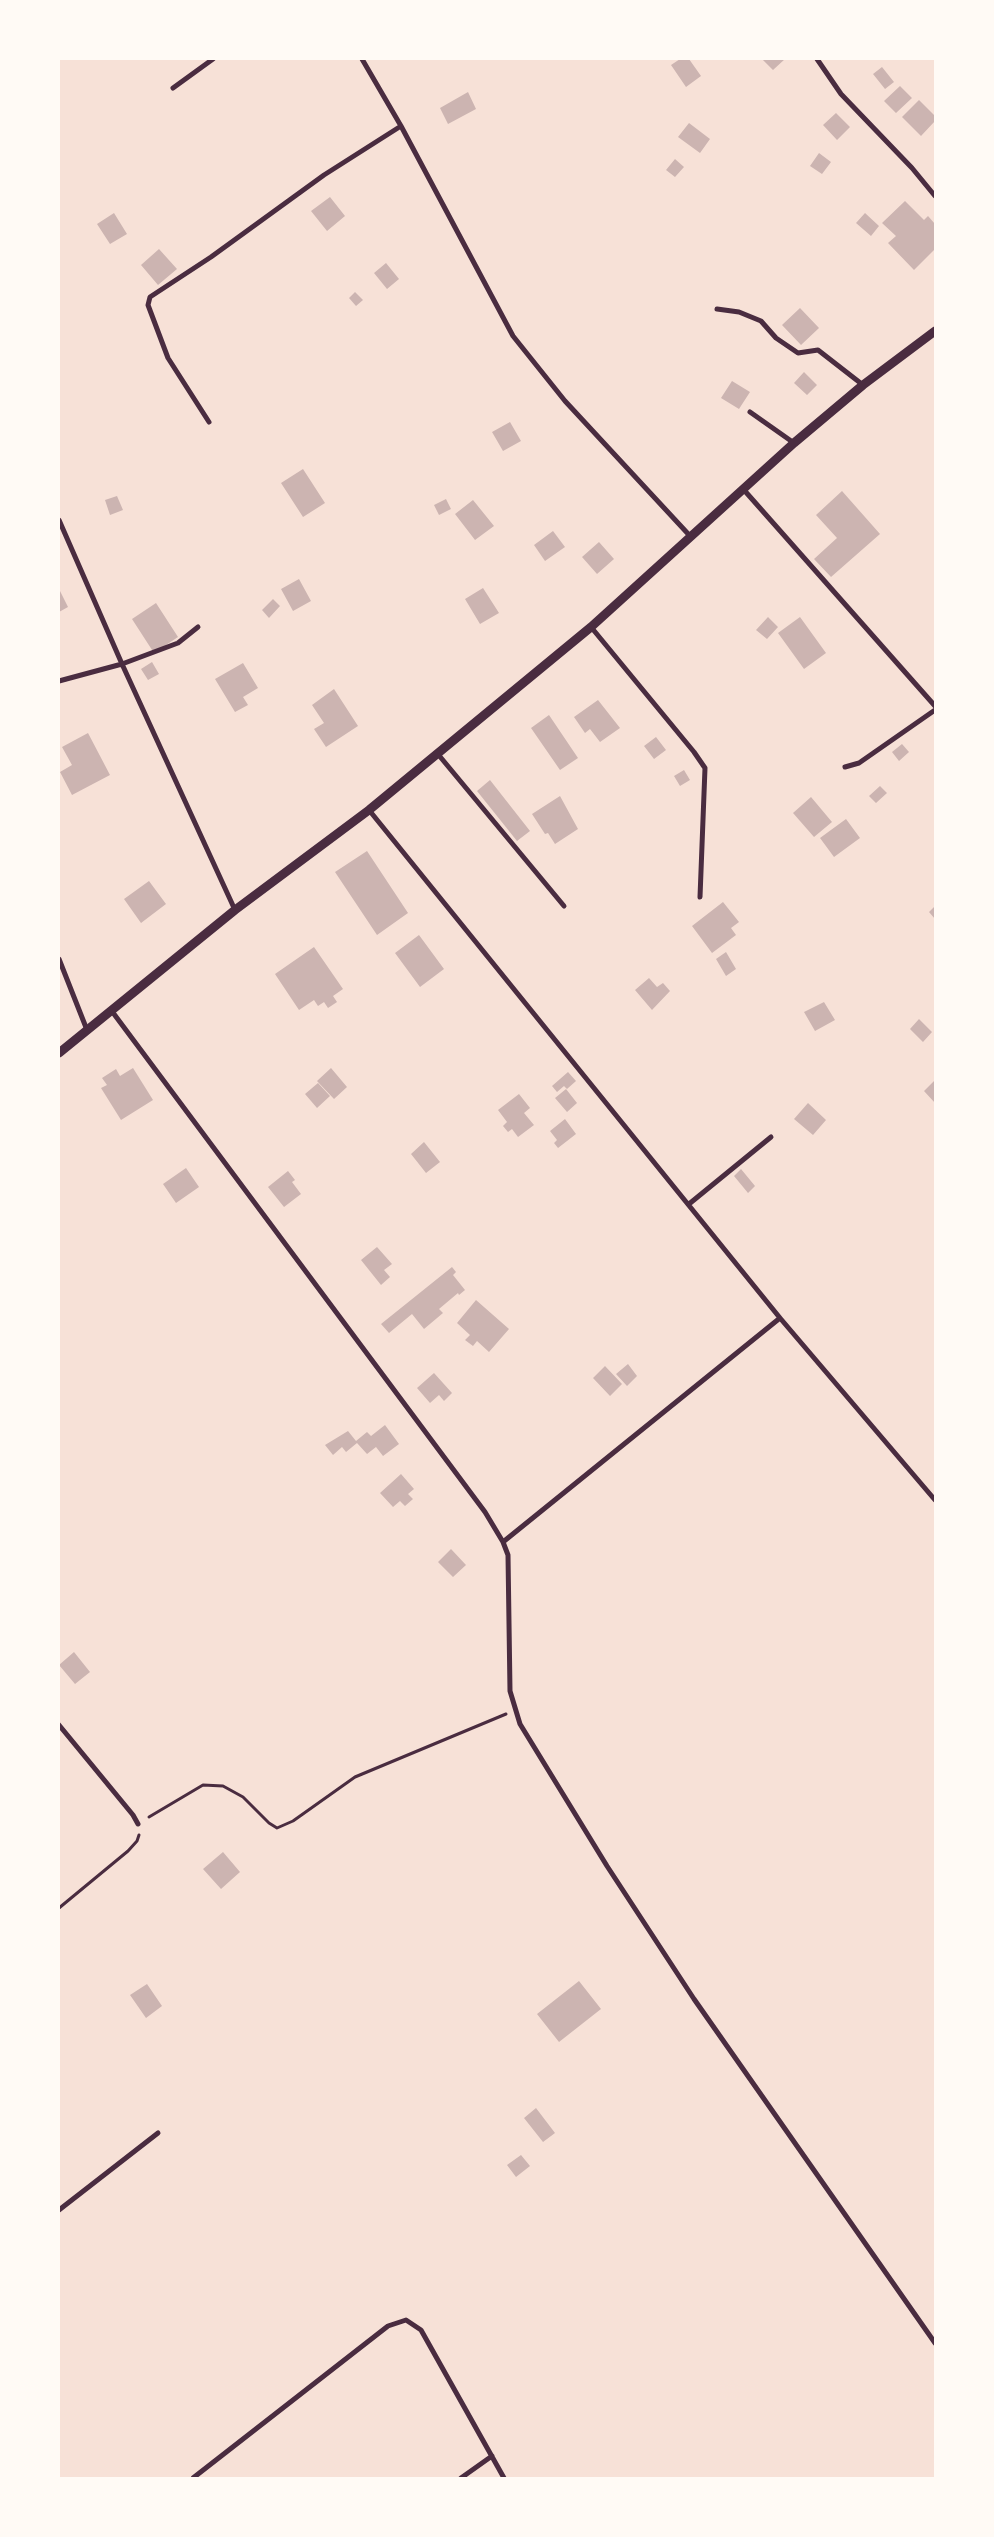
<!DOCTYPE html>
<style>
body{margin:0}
#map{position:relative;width:994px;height:2537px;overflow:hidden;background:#f7e1d7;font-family:"Varela Round",sans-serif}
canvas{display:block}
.frame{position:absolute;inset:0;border:60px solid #fffaf5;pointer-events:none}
</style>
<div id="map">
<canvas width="994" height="2537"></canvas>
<div class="frame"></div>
</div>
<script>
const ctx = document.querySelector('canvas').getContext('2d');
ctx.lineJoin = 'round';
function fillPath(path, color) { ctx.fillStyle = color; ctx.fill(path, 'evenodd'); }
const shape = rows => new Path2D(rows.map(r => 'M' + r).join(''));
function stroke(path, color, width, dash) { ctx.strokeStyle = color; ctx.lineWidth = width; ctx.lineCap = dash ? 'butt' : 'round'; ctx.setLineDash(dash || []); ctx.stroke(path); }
const building = shape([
 [680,59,689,59,701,76,686,87,671,65],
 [762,59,785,59,773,70],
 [882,67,894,82,885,89,873,74],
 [900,86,912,98,896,113,884,101],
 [468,92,476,109,448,124,440,108],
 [919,100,935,116,935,121,921,136,902,117],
 [836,113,850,127,837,140,823,125],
 [689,123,710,139,700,153,678,137],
 [819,153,831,162,822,174,810,166],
 [675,159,684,167,675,177,666,170],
 [330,197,345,216,327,231,311,211],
 [905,201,924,220,928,216,935,224,935,249,914,270,888,243,896,236,882,223],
 [114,213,127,234,110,244,97,224],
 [865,213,879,226,871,236,856,223],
 [159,249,177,269,158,285,141,265],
 [386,263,399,279,387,289,374,273],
 [355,292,363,300,356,306,349,298],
 [800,308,819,328,801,345,782,325],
 [804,372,817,385,807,395,794,383],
 [732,381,750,392,739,409,721,398],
 [510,422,521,441,503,451,492,432],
 [303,469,325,503,303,517,281,483],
 [842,491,880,534,831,577,814,559,837,538,816,515],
 [117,496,123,510,110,515,105,500],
 [446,499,451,509,439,515,434,505],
 [473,500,494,526,475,540,455,514],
 [553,531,565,547,545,561,534,545],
 [599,542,614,559,597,574,582,557],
 [299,579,311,601,293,611,281,589],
 [483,588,499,613,480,624,465,599],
 [59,589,68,607,59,612],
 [273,599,280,606,269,618,262,610],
 [156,603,178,637,154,653,132,619],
 [768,617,778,627,767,639,756,630],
 [800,617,826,653,804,669,778,633],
 [152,662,159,674,148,680,141,669],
 [243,663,258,688,243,697,248,705,235,712,215,679],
 [334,689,358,726,326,747,314,729,324,723,312,705],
 [598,700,620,728,600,742,590,729,585,733,574,717],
 [549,715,578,758,560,770,531,728],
 [88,733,110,775,72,795,60,772,72,765,62,747],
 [656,737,666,750,654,759,644,746],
 [902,744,909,752,899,761,892,752],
 [684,770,690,780,680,786,674,776],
 [490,780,530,831,517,841,477,791],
 [880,786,887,793,876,803,869,796],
 [560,796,578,829,555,844,548,833,545,834,532,814],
 [811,797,832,822,814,837,793,813],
 [846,819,860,838,834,857,820,838],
 [367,851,408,913,377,935,335,872],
 [149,881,166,904,141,923,124,899],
 [723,902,739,922,731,928,736,935,712,953,692,926],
 [935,906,935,919,929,912],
 [419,935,444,969,420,987,395,953],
 [314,947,343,989,333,996,337,1002,328,1008,324,1002,318,1006,314,1000,299,1010,275,974],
 [726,952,736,969,726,976,716,959],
 [649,978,657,987,663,983,670,991,652,1010,635,990],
 [824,1002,835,1020,815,1031,804,1012],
 [919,1019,932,1032,923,1042,910,1029],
 [133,1068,153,1100,121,1120,101,1088,107,1085,102,1078,116,1069,120,1076],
 [331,1068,347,1087,334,1099,317,1081],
 [568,1072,576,1081,567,1089,564,1086,557,1092,552,1086],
 [935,1080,935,1103,924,1091],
 [318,1083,330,1096,317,1108,305,1094],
 [566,1089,577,1103,567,1112,555,1098],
 [519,1094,530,1108,524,1113,534,1125,518,1137,512,1129,508,1132,503,1126,507,1122,498,1110],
 [808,1103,826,1120,813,1135,794,1119],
 [565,1119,576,1134,558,1148,554,1143,557,1140,550,1131],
 [424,1142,440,1162,426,1173,411,1154],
 [186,1168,199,1187,176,1203,163,1184],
 [741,1169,755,1186,748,1193,734,1176],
 [288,1171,295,1180,292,1182,301,1194,284,1207,268,1187],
 [377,1247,392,1264,384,1270,390,1277,381,1285,361,1260],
 [452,1267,456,1272,453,1275,465,1290,459,1295,458,1293,439,1309,443,1313,424,1329,412,1314,389,1333,381,1324],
 [476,1300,509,1329,489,1352,477,1341,473,1346,465,1340,470,1335,457,1323],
 [628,1364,637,1376,627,1386,616,1374],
 [605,1366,622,1384,610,1396,593,1378],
 [434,1373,452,1393,444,1401,439,1395,430,1403,417,1388],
 [385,1425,399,1444,383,1456,376,1447,367,1454,357,1443,346,1452,342,1447,333,1455,325,1445,348,1431,356,1441,367,1432,371,1436],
 [401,1474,414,1489,408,1494,413,1499,405,1506,400,1501,393,1507,380,1493],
 [451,1549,466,1565,453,1577,438,1562],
 [74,1652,90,1672,75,1684,59,1665],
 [223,1852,240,1872,221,1889,203,1869],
 [579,1981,601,2009,559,2042,537,2014],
 [147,1984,162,2006,146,2018,130,1995],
 [536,2108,555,2133,543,2142,524,2118],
 [521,2155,530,2166,516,2177,507,2165]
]);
const path = shape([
 [149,1817,203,1785,223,1786,243,1797,269,1823,277,1828,293,1821,355,1777,506,1714],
 [59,1908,128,1851,137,1841,139,1835]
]);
const minor = shape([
 [362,59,401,126,513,336,565,401,691,537],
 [817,59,841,94,912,168,935,196],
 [173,88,213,59],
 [717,309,739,312,761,321,776,338,798,353,818,350,863,385],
 [750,412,794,443],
 [209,422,168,358,148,305,150,297,211,257,324,175,401,126],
 [744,490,935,706],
 [59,520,122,664,235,910],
 [591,627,694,752,705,768,700,897],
 [59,681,122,664,178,643,198,627],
 [437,753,564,906],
 [845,767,859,763,935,710],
 [369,810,780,1318,935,1500],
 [59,959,87,1030],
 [111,1010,485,1512,503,1542,508,1555,510,1691,520,1724,607,1866,694,1999,935,2343],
 [689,1204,771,1137],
 [503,1542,780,1318],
 [59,1725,133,1815,138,1824],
 [59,2210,158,2133],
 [193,2478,388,2326,406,2320,421,2330,504,2478],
 [461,2478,492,2456]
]);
const tertiary = shape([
 [59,1053,235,910,369,810,591,627,794,443,863,385,935,331]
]);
fillPath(building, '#ccb4b1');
stroke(path, '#4a2c40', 3);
stroke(minor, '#4a2c40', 5);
stroke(tertiary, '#4a2c40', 9);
</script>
